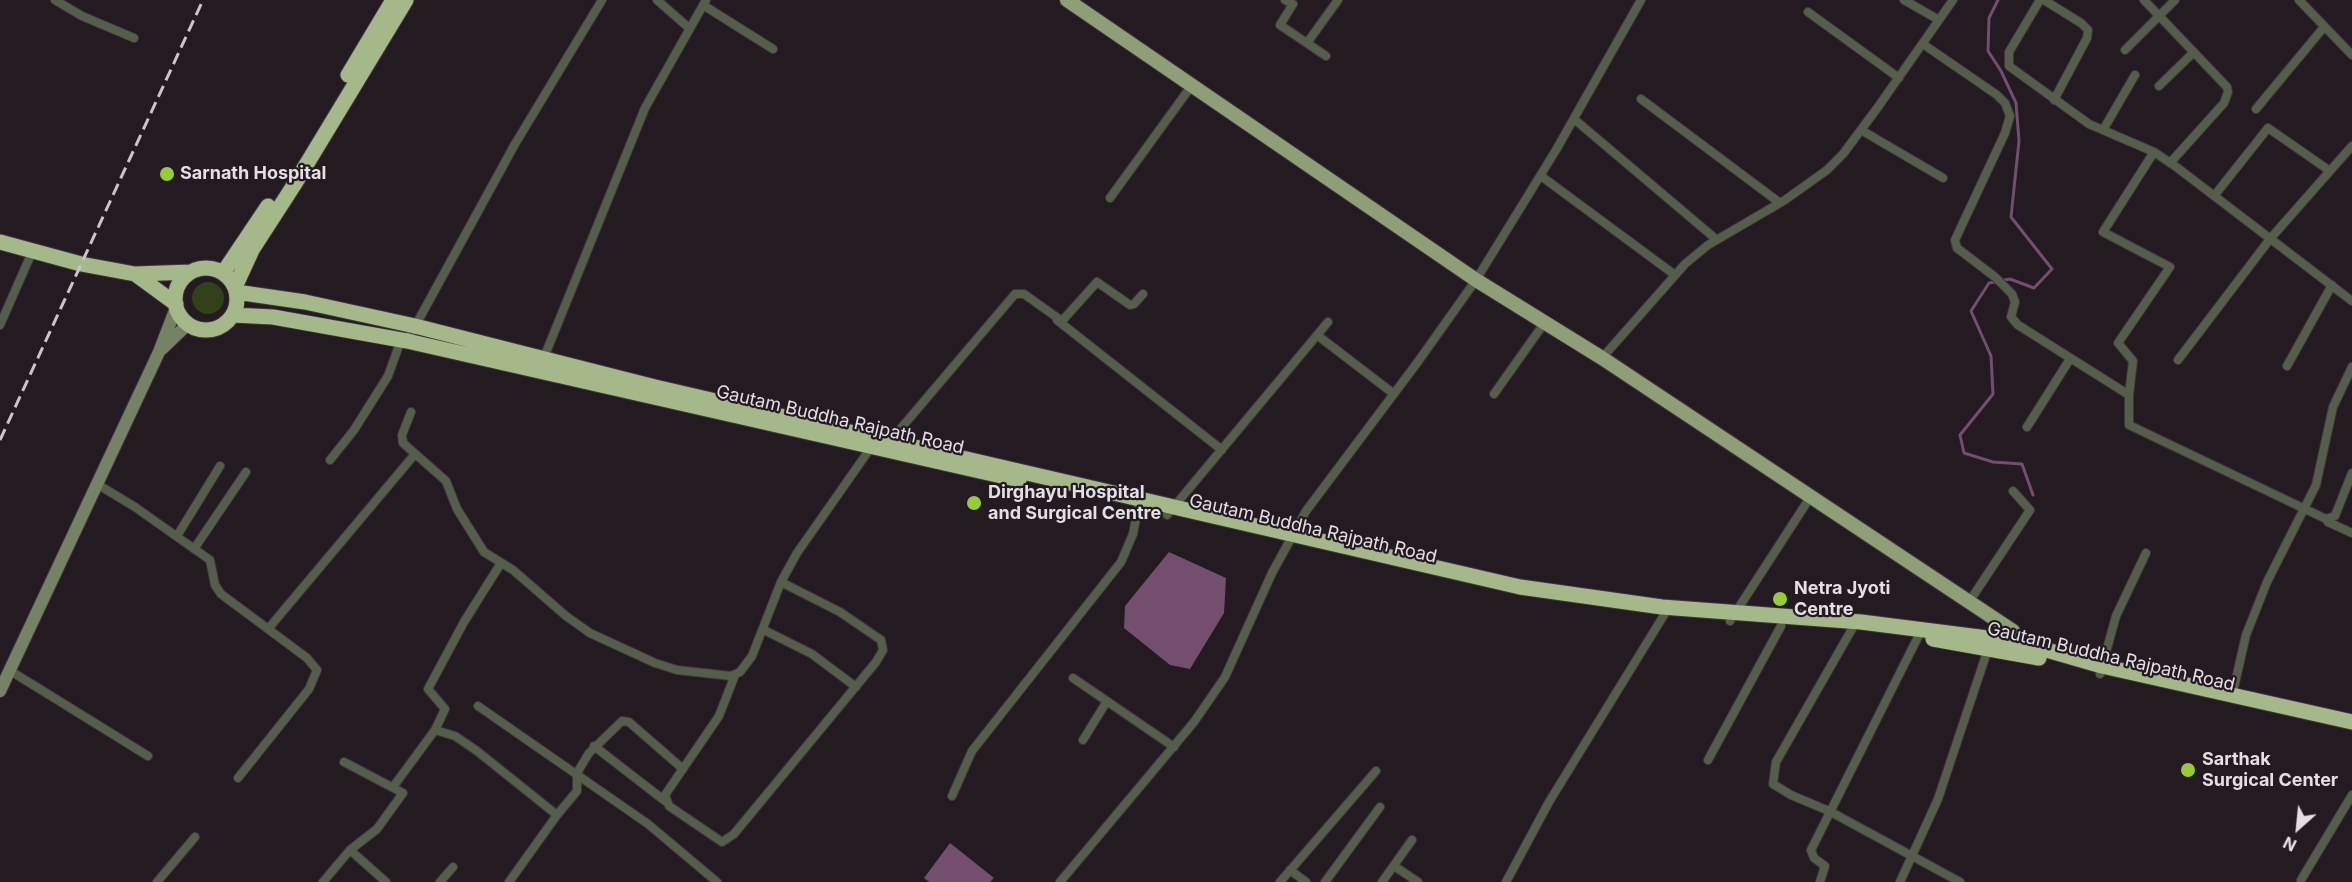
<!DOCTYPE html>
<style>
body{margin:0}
#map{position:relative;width:2352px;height:882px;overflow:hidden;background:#231a22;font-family:Inter,sans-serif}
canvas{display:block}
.north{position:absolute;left:2268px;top:798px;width:60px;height:60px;-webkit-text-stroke:4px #231a22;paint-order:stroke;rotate:207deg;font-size:16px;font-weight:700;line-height:24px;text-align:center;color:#e5dfe4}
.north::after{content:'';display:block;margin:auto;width:21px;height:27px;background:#e5dfe4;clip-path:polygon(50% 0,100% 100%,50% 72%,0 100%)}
</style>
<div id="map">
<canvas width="2352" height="882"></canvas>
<div class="north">N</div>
</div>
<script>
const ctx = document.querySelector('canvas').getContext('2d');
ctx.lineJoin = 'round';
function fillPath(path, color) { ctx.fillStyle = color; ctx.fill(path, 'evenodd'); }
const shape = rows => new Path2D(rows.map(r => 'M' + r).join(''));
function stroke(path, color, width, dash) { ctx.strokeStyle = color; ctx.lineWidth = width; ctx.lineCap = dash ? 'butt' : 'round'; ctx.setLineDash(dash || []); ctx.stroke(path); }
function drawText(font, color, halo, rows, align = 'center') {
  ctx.font = font + ' Inter,sans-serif'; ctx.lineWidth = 4.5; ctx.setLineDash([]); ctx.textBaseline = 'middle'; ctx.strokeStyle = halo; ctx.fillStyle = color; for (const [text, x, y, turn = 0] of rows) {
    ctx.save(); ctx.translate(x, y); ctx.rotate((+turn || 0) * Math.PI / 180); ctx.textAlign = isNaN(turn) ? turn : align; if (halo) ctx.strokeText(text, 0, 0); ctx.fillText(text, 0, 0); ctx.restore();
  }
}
const green = shape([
 '192 298a16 16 0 1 1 32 0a16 16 0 1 1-32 0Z'
]);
const water = shape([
 [1169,552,1226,578,1224,613,1190,669,1170,665,1124,628,1125,606],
 [950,843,994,878,990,882,929,882,924,878]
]);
const stream = shape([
 [1998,0,1989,18,1988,51,2001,71,2016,103,2019,141,2011,217,2052,269,2034,288,2010,279,1989,283,1971,311,1991,356,1993,394,1960,435,1964,453,1993,462,2022,464,2033,495]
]);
const street = shape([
 [55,0,82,16,134,38],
 [657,0,689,28],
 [1285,0,1293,4,1280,25,1326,56],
 [1904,0,1939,20],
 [2040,0,2009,52,2009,66,2089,124,2154,152,2175,166,2352,301],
 [2044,0,2081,23,2088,30,2087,38,2054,100],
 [2144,0,2227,87,2228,92,2224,103,2170,163],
 [2299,0,2352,55],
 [703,5,773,49],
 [1808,12,1899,78],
 [1307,43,1338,0],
 [1923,44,1997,95,2005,103,2010,116,2005,133,1955,240,1957,248,1995,277,2012,294,2015,302,2011,317,2018,325,2129,395],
 [2125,50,2175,0],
 [2159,86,2194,52],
 [1641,99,1780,203],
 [2256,109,2324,27],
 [1574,119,1717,240],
 [1861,130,1943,178],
 [2103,130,2135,75],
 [2154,152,2103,232,2170,267,2118,343,2133,361,2129,395,2129,425,2326,519,2335,516,2352,473],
 [1541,176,1675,275],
 [2214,196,2268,128,2330,171],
 [1110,198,1192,85],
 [1057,320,1222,450],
 [0,325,33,250],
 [1317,335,1394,394],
 [407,341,515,144,602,0],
 [1602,358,1685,264,1708,245,1785,200,1827,170,1843,154,1878,107,1953,0],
 [543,360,645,108,706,0],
 [2178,360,2270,239,2352,146],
 [2287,366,2332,285],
 [1494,394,1545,322],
 [411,412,402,435,403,443,446,481,457,509,484,552,513,570,566,616,590,633,655,663,677,670,731,676,740,672,752,656,781,582,840,612,881,640,883,650,876,662,734,834,722,842,669,806,665,795,719,716,735,675],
 [2027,427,2070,359],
 [891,440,1015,294,1024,294,1062,321,1097,282,1130,305,1134,304,1143,294],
 [330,460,354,430,388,376,401,340],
 [97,484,135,507,210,560,215,585,221,594,307,658,317,670,309,689,238,778],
 [1167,515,1328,322],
 [2328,522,2352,533],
 [177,536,220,466],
 [194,549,246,472],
 [781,582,797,553,872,446],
 [1969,602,2030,510,2013,491],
 [1730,621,1811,496],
 [268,629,415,454],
 [1852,629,1776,762,1773,784,1791,795,1829,811,1960,882],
 [764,630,812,654,856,687],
 [9,670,148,756],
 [2100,674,2116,616,2146,553],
 [1073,678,1174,747],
 [2232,696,2246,635,2267,582,2316,485,2333,407,2352,367],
 [478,706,648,824,717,882],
 [435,730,455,736,477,751,557,815],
 [1083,740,1107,701],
 [594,746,665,801],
 [1708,760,1781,626],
 [344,762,403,793,377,829,350,850],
 [393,787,435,730,445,709,428,689,464,622,501,563],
 [952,796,972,751,1121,562,1133,534,1138,508],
 [1394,866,1418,882],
 [1290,870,1306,882],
 [2301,880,2352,795],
 [157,882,195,837],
 [323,882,350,850,386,882],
 [440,882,453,867],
 [509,882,557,815,577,791,577,773,589,753,622,721,629,722,683,769],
 [1060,882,1194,722,1225,677,1272,573,1306,511,1417,363,1476,280,1556,150,1641,0],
 [1280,882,1376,771],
 [1325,882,1380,807],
 [1382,882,1412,840],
 [1506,882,1549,802,1664,615],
 [1820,882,1825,866,1814,858,1811,850,1918,637],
 [1900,882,1938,799,1988,649]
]);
const secondary = shape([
 [162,349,188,324],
 [0,691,159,352,176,308]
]);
const primary = shape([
 [1067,0,1476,280,1602,358,2013,631,2021,649]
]);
const highway = shape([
 [348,75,393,0],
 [0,242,81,264,135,274,191,272],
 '175 299a31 31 0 1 1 62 0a31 31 0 1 1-62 0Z',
 [223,273,268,206],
 [135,274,176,304],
 [235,287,252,250,294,185,406,0],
 [236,292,305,302,415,326,655,387,1520,587,1662,607,1861,622,2019,642,2102,666,2352,722],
 [233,315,273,317,407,341,1019,480],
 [1933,639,2039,658]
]);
const rail = shape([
 [0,440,203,0]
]);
const markers = [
 [167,174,8,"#97cc38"],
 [974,503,8,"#97cc38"],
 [1780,599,8,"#97cc38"],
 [2188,770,8,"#97cc38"]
];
const poiNames = [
 ["Sarnath Hospital",180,174],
 ["Dirghayu Hospital",988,493],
 ["and Surgical Centre",988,514],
 ["Netra Jyoti",1794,589],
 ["Centre",1794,610],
 ["Sarthak",2202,760],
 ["Surgical Center",2202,781]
];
const streetNames = [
 ["Gautam Buddha Rajpath Road",840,420,13],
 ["Gautam Buddha Rajpath Road",1313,529,13],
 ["Gautam Buddha Rajpath Road",2111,657,13]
];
fillPath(green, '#31411a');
fillPath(water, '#734e6e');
stroke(stream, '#734e6e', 3);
stroke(street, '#3e363d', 10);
stroke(secondary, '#3e363d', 14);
stroke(primary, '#3e363d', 16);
stroke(highway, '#3e363d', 17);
stroke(street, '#555e4b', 8);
stroke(secondary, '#758265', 12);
stroke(primary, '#8e9f78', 14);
stroke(highway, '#a4b88a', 15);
stroke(rail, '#cac4c9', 3, [12, 6]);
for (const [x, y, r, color] of markers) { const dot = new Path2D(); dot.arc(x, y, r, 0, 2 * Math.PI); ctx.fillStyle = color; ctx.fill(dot); stroke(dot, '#231a22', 2); }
drawText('bold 18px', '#e5dfe4', '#231a22', poiNames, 'left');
drawText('18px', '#e5dfe4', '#231a22', streetNames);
</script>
